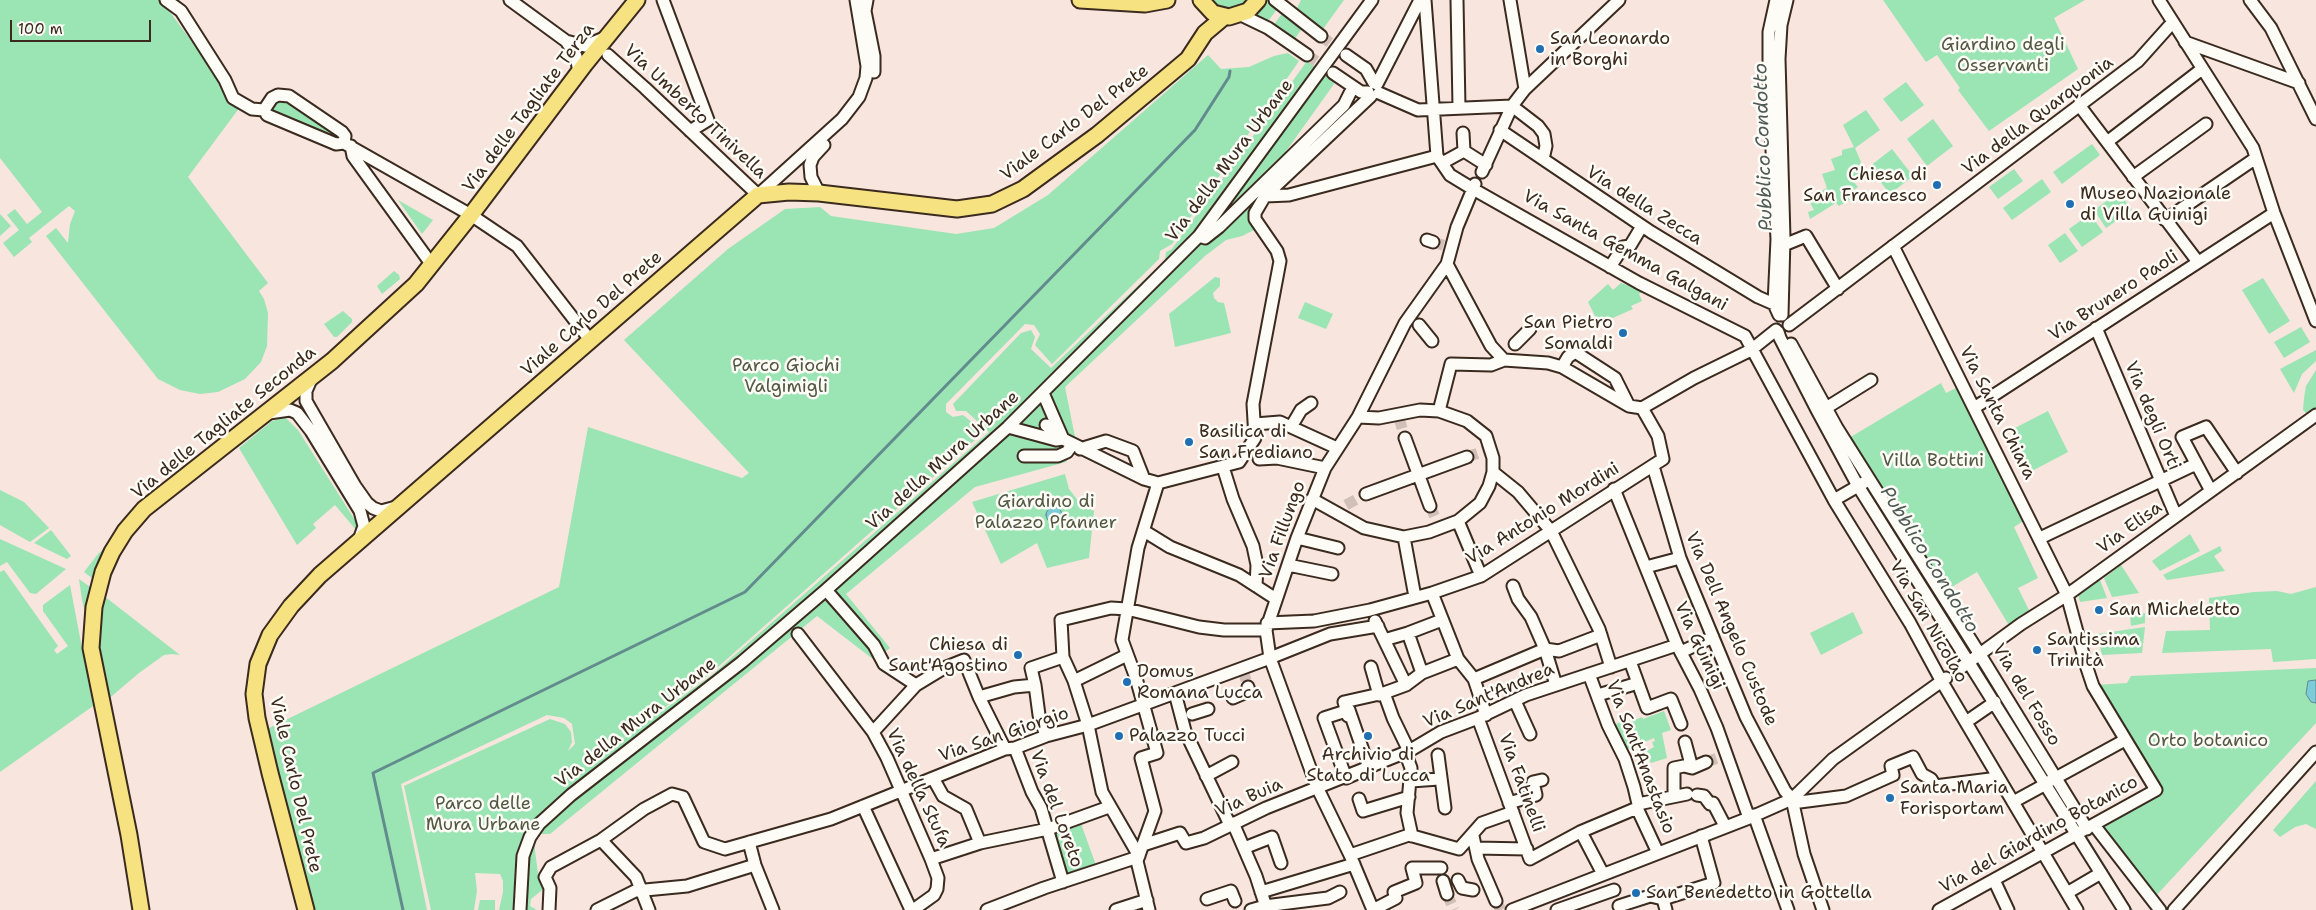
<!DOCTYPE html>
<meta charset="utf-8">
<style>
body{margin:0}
#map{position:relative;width:2316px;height:910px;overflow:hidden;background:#f7e5de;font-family:"Shantell Sans",sans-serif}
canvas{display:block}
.scale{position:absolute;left:10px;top:20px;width:141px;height:22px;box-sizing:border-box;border:2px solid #3b2a1e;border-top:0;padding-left:6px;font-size:15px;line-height:18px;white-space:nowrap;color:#3b2a1e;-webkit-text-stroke:4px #fdfcf7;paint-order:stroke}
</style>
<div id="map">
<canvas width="2316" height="910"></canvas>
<div class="scale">100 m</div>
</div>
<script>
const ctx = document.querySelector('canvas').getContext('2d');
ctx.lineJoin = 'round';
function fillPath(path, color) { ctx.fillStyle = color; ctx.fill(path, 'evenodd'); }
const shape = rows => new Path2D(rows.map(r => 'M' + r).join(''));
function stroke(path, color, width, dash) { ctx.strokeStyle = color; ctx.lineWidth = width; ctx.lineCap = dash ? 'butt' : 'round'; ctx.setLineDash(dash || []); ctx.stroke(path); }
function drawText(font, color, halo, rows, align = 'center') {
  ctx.font = font + ' "Shantell Sans",sans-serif'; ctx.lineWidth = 5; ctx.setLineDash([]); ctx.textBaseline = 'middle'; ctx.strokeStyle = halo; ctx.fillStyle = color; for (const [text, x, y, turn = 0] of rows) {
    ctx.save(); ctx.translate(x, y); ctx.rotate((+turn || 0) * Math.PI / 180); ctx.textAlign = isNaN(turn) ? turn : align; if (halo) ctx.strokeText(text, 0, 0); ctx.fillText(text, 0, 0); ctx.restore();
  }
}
const green = shape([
 [0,0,161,0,240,107,188,177,268,283,259,291,264,299,268,313,267,346,261,362,245,379,218,392,200,394,180,390,158,379,46,236,56,228,68,243,70,224,75,211,69,206,29,238,32,242,14,257,3,243,19,230,7,215,15,209,27,224,42,212,0,158],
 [1210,0,1248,0,1240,6,1229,9,1221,7],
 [1266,0,1270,0,1278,8,1266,24,1253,16],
 [1301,0,1344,0,1323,29,1297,8],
 [1883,0,2085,0,2054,18,2078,69,1989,131,1958,90,1960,88,1937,55,1926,62],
 [1283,12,1303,27,1294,40,1273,26],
 [1288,53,1299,61,1172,244,1160,251,1159,259,1052,364,1035,345,1040,334,1034,325,1025,324,946,404,946,412,953,417,963,415,984,432,710,674,589,763,712,675,989,432,966,411,956,411,953,404,1021,333,1031,330,1035,337,1031,349,1051,368,1165,260,1166,252,1172,249,1307,61,1330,77,1334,84,1284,154,1293,162,1250,206,1248,212,1249,219,1256,229,1242,236,1226,240,1205,256,1065,387,1075,437,1073,451,1066,462,975,487,846,594,890,648,874,660,817,616,550,834,540,834,535,843,535,851,539,881,546,887,531,899,530,906,537,910,499,910,503,892,503,881,500,874,475,873,477,891,474,910,431,910,404,786,550,719,565,724,571,732,572,742,568,751,575,744,572,724,564,718,547,715,401,784,427,910,315,910,274,765,267,729,559,587,588,427,742,478,749,473,624,340,728,249,785,209,820,207,831,216,956,234,994,228,1048,195,1208,55,1221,69,1249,67,1274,56],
 [1906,82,1924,105,1901,122,1883,99],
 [284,98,341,136,337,141,274,112,272,108,275,101],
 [1866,110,1880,130,1855,148,1861,162,1860,164,1865,173,1854,182,1858,187,1847,195,1850,200,1839,206,1836,203,1810,219,1808,212,1814,210,1808,199,1827,188,1822,174,1835,170,1831,159,1842,155,1842,150,1854,147,1843,125],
 [1933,119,1953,146,1927,166,1907,139],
 [2092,144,2100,155,2062,184,2053,172],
 [1892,149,1913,176,1890,194,1869,167],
 [2014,169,2023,181,1998,199,1989,187],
 [2042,179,2051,192,2012,220,2003,208],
 [2119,192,2132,210,2106,228,2094,210],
 [398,200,433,220,422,234],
 [0,214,11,226,0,236],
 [2090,214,2103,232,2082,247,2069,229],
 [2065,233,2078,251,2060,263,2048,245],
 [394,271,399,275,400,279,382,294,377,286],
 [1215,277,1220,278,1220,286,1213,293,1214,298,1218,302,1224,303,1231,333,1175,347,1169,314],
 [2263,278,2290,321,2269,334,2242,290],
 [1621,283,1644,291,1639,294,1642,301,1631,306,1633,309,1599,324,1588,302,1608,284,1613,290],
 [1305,302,1333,314,1326,329,1298,318],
 [343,311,352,319,352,322,337,337,334,337,324,324],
 [2301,327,2310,342,2284,358,2274,342],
 [2316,350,2316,361,2302,374,2294,393,2280,369],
 [2316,370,2316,409,2307,414,2303,410,2304,398,2306,386],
 [1941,383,1946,393,1960,386,2028,518,2014,527,2038,578,2018,588,2030,612,2010,627,1977,572,1945,591,1849,438],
 [2048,411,2068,452,2032,471,2011,430],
 [285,417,298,430,358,525,357,531,335,505,313,524,316,528,297,545,239,448,272,421],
 [1065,474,1069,489,1079,502,1094,511,1089,558,1047,568,1037,543,1001,564,972,502],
 [0,490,24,502,49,528,30,542,0,525],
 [51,530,71,556,67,559,34,543],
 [2190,534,2200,551,2160,571,2152,561],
 [0,539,66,569,36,594,30,593,7,562,0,566],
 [109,544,96,581,84,572,98,554],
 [2220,546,2222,551,2214,556,2225,571,2167,580,2163,575],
 [2121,565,2139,593,2112,597,2104,578],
 [4,570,58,646,54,650,57,654,68,646,43,611,43,605,70,585,93,706,0,772,0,572],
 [79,579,93,589,88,623,82,600],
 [2100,580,2107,598,2080,602,2078,595],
 [2316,587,2316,659,2273,662,2271,649,2162,653,2166,631,2210,630,2209,598,2254,592,2277,591,2291,594],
 [104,596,180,655,172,654,164,655,139,673,106,701,98,645,100,616],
 [1853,612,1863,633,1821,655,1810,633],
 [2145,613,2145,623,2131,626,2130,615],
 [2145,627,2142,653,2102,655,2097,634],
 [2316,668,2316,723,2153,899,2099,826,2160,793,2096,685,2127,683,2131,676],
 [1664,711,1671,730,1662,733,1667,758,1651,763,1645,752,1654,747,1652,742,1655,741,1654,738,1623,751,1611,726,1626,720,1627,723,1642,717,1643,719],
 [2316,781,2316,829,2306,824,2295,827,2280,837,2273,830],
 [1080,821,1097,868,1068,878,1052,831],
 [480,900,495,900,495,910,478,910]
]);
const water = shape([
 '1046 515a8 8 0 1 1 16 0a8 8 0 1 1-16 0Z',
 [2316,680,2316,703,2311,702,2306,694,2308,681,2316,680]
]);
const stream = shape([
 [1852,462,1860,474],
 [1865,484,1969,650],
 [1982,671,2046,775],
 [2054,786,2070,812],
 [2085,836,2131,910],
 [403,910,373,773,745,592,1195,130,1229,77,1230,71]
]);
const minorTunnel = shape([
 [1321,36,1345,54],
 [1307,55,1331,71],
 [1433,242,1446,246],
 [1399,418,1405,438],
 [1467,457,1487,450],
 [1346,505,1366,494],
 [1430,506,1439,526],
 [1243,670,1248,687],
 [1948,677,1962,667],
 [1706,762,1724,756],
 [1447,894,1454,910],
 [1496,901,1501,910]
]);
const minor = shape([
 [166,0,181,11,225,80,233,98,252,109,264,110],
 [510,0,566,41,576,56,579,72],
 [663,0,708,120,690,131],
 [867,0,865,11,874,56,874,72],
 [1275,0,1321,36],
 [1425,0,1437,156,1450,175,1473,189,1639,283,1745,336,1834,500,1910,623,1942,682,2077,910],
 [1457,0,1459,107],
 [1510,0,1525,89],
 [1776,0,1769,32,1769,97,1777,239,1774,304,1779,315],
 [2159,0,2253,148,2274,213,2316,321],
 [2250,0,2271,28,2316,119],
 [1241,15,1268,28,1307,55],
 [566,41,585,46,604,38],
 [2185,42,2299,83],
 [608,55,645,88,758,195,842,119,859,97,866,78,867,66,856,0],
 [1346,55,1366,69,1374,83],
 [1333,73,1361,92,1368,92],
 [1377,84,1420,0],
 [1379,93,1418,110,1512,106,1538,126,1544,134,1546,146,1543,159],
 [2079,105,2198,262],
 [264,110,272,98,278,95,289,96,342,132,345,136,344,143,471,215,517,246,590,340],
 [264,110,267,115,336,144,344,143],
 [1500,130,1651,232,1758,297,1774,304],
 [2107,142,2202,69],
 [351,146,353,156,432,265],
 [1464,151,1486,165],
 [1442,163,1464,151,1463,133],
 [1482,172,1512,106,1525,89,1619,0],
 [2133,177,2206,124],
 [819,193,811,177,810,165,813,157,824,145],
 [1265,196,1289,195,1437,156],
 [2165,220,2256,158],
 [1199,236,1205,238,1219,227,1344,105,1350,93],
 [1427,240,1433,242],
 [1893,246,2067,595,2086,665,2093,686,2156,790,1939,910],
 [1779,247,1806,236,1838,289],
 [1447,264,1491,346,1504,360,1548,363,1562,367],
 [1610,267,1623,247,1630,246,1642,226],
 [1782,315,1784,238,1779,59,1781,25,1787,0],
 [1419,325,1432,341],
 [1789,325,2138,61,2172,23],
 [2096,328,2176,516],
 [1778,332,1780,338,1817,410,1858,486,2124,910],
 [1515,344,1530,329],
 [1791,344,1837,428,1979,653,2087,829],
 [312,377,306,391,306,401,355,486,367,503,373,508,381,511,396,507],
 [1043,393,1063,439,1144,479,1158,483],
 [1629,406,1615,378,1575,352,1568,357,1562,367,1629,406,1642,408],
 [1642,408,1694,378,1751,350,1776,330],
 [1826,408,1871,380],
 [1974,408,2274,213],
 [1439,411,1451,364,1491,365,1504,360],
 [269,413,290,410,297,413,311,431,360,511,364,526,359,540],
 [1255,424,1280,422,1337,448],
 [1046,425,1061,438],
 [1008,427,1056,440,1063,439],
 [1291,427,1301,410,1311,403],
 [1405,438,1430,506],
 [1080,449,1106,441,1133,451,1144,479],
 [1024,456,1058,456,1067,452,1072,445],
 [1259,459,1277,458,1325,468],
 [1653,466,1680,558,1746,717,1785,791,1792,799,1804,854,1823,910],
 [1223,467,1233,499,1253,546,1257,565,1256,586],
 [1493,472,1518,492,1551,531,1599,629,1611,667],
 [1158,483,1239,462,1255,438,1253,404,1280,261,1277,251,1255,219,1255,213,1265,196,1371,96],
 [1614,489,1677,645,1700,689,1717,728,1749,818],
 [2211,491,2182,437,2206,427,2237,473],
 [1366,494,1467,457],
 [1312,499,1364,528,1404,537,1429,532,1458,521,1480,503,1489,486,1493,472,1493,458,1486,436,1467,421,1439,411,1420,410,1379,418,1358,417],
 [1834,500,1865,482],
 [1458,521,1481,576],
 [1144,531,1170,547,1239,575,1276,599],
 [1404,537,1415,597],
 [1297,538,1338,548],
 [2040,538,2196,464],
 [1288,565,1332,574],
 [1646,567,1680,558],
 [1513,586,1518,599,1531,617,1545,649,1556,685],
 [826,590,874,645,884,664,916,685],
 [1432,593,1458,659,1474,679,1486,715],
 [1442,620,1408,633,1422,673,1458,659],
 [1375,621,1406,685],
 [1267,623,1314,621,1370,610,1432,593,1481,576,1663,459,1658,436,1642,408],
 [798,634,873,732,887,758,931,859,938,878,937,889,934,895,913,910],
 [1384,640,1408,633],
 [1681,652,1713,637],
 [1630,661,1647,708,1671,699,1681,724],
 [1371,667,1379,695],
 [1962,667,2021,624,2067,595,2316,415],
 [1589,674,1608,725,1625,759,1634,787,1638,804,1637,808,1658,853],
 [1474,679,1545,649,1559,651,1601,635],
 [1074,681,1127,655],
 [1035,685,1039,715,1046,736],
 [1175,693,1185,731,1230,825],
 [1384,693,1393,718,1409,751],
 [1598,695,1638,683],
 [979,697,1014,687,1035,685,1031,668,1063,657],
 [1233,698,1249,691,1248,687],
 [1515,701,1530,734],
 [1349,710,1369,768,1346,778,1324,718,1349,710],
 [1192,714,1208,709],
 [1348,716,1344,702,1384,693,1406,685,1422,673],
 [1478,718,1530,859,1580,832,1637,808],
 [1966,722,1995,702],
 [873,732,916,685,944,668,964,660,979,697,1005,749],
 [1685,742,1692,768],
 [1015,748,1032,792,1041,808,1063,882],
 [1405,752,1411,768,1407,813,1412,836],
 [1438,755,1445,808],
 [1206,776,1232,762],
 [933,778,943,796,966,809,980,843],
 [1411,781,1439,779],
 [2050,781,2125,740],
 [1674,795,1674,768,1684,766,1692,768,1706,762],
 [1697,795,1704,796,1710,804,1713,803,1725,826],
 [1359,799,1363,811,1409,797],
 [2013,802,2046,784],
 [1509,803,1536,795,1533,782,1542,780],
 [1792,803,1846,796,1893,775,1891,766,1913,757,1922,774,1931,779,1935,786,1998,778],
 [1638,804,1687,794],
 [863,806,911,910],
 [1754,815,1788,910],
 [1233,823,1256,876,1267,910],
 [2094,825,2160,910],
 [1581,832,1603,874],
 [1473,836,1478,859,1496,901],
 [601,840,636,877,649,910],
 [749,842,755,865,773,910],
 [1143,845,1180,833,1186,843,1204,838,1266,808,1409,751,1441,732,1478,718,1526,695,1677,645],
 [1244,848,1272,837,1281,863],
 [1476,848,1527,849],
 [1350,855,1409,835,1459,849,1482,823,1513,812],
 [1139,856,1102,792,1088,725,1074,681,1063,657,1061,620,1111,608,1127,609,1199,627,1224,630,1266,630],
 [931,859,980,843,1048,829,1109,807],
 [1458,880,1462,888,1473,890],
 [1994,880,2008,910],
 [1443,881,1447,894],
 [1261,892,1354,864],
 [2067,893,2101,873],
 [1207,899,1231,891,1235,901],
 [1619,906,1650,896,1663,899],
 [520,910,523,856,530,837,539,824,571,795,742,662,826,590,1008,427,1199,236,1372,0],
 [549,910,550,888,545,877,551,867,601,840,644,809,672,794,683,797,704,842,725,849,831,819,1005,749,1015,748,1046,736,1088,725,1270,658,1330,634,1378,626],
 [597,910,635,891,687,886,755,865],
 [987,910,1044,888,1138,857],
 [1116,910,1147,900],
 [1149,910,1137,861,1155,811,1141,758,1157,753,1136,678,1122,640,1138,548,1158,483],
 [1251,910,1265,906,1328,898,1340,892],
 [1373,910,1350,855,1317,787,1270,658,1266,630,1297,538,1325,468,1358,417,1405,323,1447,264,1457,227,1475,184],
 [1373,910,1396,898,1394,892,1416,883,1412,868,1441,868],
 [1512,910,1749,818,1792,799,1833,759,1946,678],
 [1557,910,1614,890],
 [1666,910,1663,899,1714,883,1701,836],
 [2174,910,2316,752]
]);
const major = shape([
 [1080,0,1145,4,1167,0],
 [1201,0,1213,13,1229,17,1248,11,1258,0],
 [141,910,129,835,91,648,94,607,103,572,112,552,125,531,144,509,332,361,416,284,471,215,585,64,637,0],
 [306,910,270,773,257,718,254,694,258,664,270,635,291,606,320,575,758,195,789,192,819,193,957,209,992,204,1023,189,1097,135,1188,59,1205,33,1224,17]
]);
const markers = [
 [1540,49,5,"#1f6fb2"],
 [1937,185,5,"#1f6fb2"],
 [2070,204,5,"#1f6fb2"],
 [1623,333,5,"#1f6fb2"],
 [1189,442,5,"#1f6fb2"],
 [2099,610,5,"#1f6fb2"],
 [2037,650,5,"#1f6fb2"],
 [1018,655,5,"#1f6fb2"],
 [1127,682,5,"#1f6fb2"],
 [1119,736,5,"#1f6fb2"],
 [1368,736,5,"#1f6fb2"],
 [1890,798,5,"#1f6fb2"],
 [1636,893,5,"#1f6fb2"]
];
const poiNames = [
 ["San Leonardo",1550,39],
 ["in Borghi",1550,60],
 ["Chiesa di",1927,175,"right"],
 ["San Francesco",1927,196,"right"],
 ["Museo Nazionale",2080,194],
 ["di Villa Guinigi",2080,215],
 ["San Pietro",1613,323,"right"],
 ["Somaldi",1613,344,"right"],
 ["Basilica di",1199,432],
 ["San Frediano",1199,453],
 ["San Micheletto",2109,610],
 ["Santissima",2047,640],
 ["Trinità",2047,661],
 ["Chiesa di",1008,645,"right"],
 ["Sant'Agostino",1008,666,"right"],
 ["Domus",1137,672],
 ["Romana Lucca",1137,693],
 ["Palazzo Tucci",1129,736],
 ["Archivio di",1368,755,"center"],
 ["Stato di Lucca",1368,776,"center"],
 ["Santa Maria",1900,788],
 ["Forisportam",1900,809],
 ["San Benedetto in Gottella",1646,893]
];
const parkNames = [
 ["Giardino degli",2003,45],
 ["Osservanti",2003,66],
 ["Parco Giochi",786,366],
 ["Valgimigli",786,387],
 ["Villa Bottini",1933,461],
 ["Giardino di",1046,502],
 ["Palazzo Pfanner",1046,523],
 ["Orto botanico",2208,741],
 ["Parco delle",483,804],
 ["Mura Urbane",483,825]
];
const streetNames = [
 ["Via delle Tagliate Terza",529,108,-53],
 ["Via Umberto Tinivella",695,112,43],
 ["Via della Quarquonia",2038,116,-37],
 ["Viale Carlo Del Prete",1075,123,-37],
 ["Via della Mura Urbane",1230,161,-53],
 ["Via della Zecca",1644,206,32],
 ["Via Santa Gemma Galgani",1625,251,29],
 ["Via Brunero Paoli",2114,296,-33],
 ["Viale Carlo Del Prete",592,314,-41],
 ["Via Santa Chiara",1997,413,63],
 ["Via degli Orti",2152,416,67],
 ["Via delle Tagliate Seconda",224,423,-39],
 ["Via della Mura Urbane",943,461,-42],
 ["Via Antonio Mordini",1543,514,-32],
 ["Via Elisa",2130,528,-36],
 ["Via Fillungo",1283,530,-70],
 ["Via San Nicolao",1928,622,60],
 ["Via Dell Angelo Custode",1731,629,67],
 ["Via Guinigi",1699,646,65],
 ["Via del Fosso",2026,695,59],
 ["Via Sant'Andrea",1489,696,-23],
 ["Via della Mura Urbane",636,723,-38],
 ["Via San Giorgio",1004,735,-19],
 ["Via Sant'Anastasio",1640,757,69],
 ["Via Fatinelli",1521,783,70],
 ["Viale Carlo Del Prete",295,785,77],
 ["Via della Stufa",918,788,65],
 ["Via Buia",1249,798,-24],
 ["Via del Loreto",1056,809,70],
 ["Via del Giardino Botanico",2039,835,-29]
];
const waterNames = [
 ["Pubblico Condotto",1764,147,-92],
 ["Pubblico Condotto",1929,560,58]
];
fillPath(green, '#9be4b3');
fillPath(water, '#7ccbd9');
stroke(water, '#628b8e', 1);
stroke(stream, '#628b8e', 3);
stroke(minorTunnel, '#d1c0b8', 11, [11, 5.5]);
stroke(minor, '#3b2a1e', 15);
stroke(major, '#3b2a1e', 19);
stroke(minor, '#fdfcf7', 11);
stroke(major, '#f7e281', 15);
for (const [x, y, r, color] of markers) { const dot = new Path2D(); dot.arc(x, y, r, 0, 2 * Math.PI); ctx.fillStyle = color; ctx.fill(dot); stroke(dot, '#fdfcf7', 2); }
drawText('18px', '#3b2a1e', '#fdfcf7', poiNames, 'left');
drawText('18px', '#535843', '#fdfcf7', parkNames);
drawText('18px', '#3b2a1e', '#fdfcf7', streetNames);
drawText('italic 19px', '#4e5a56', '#fdfcf7', waterNames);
</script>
